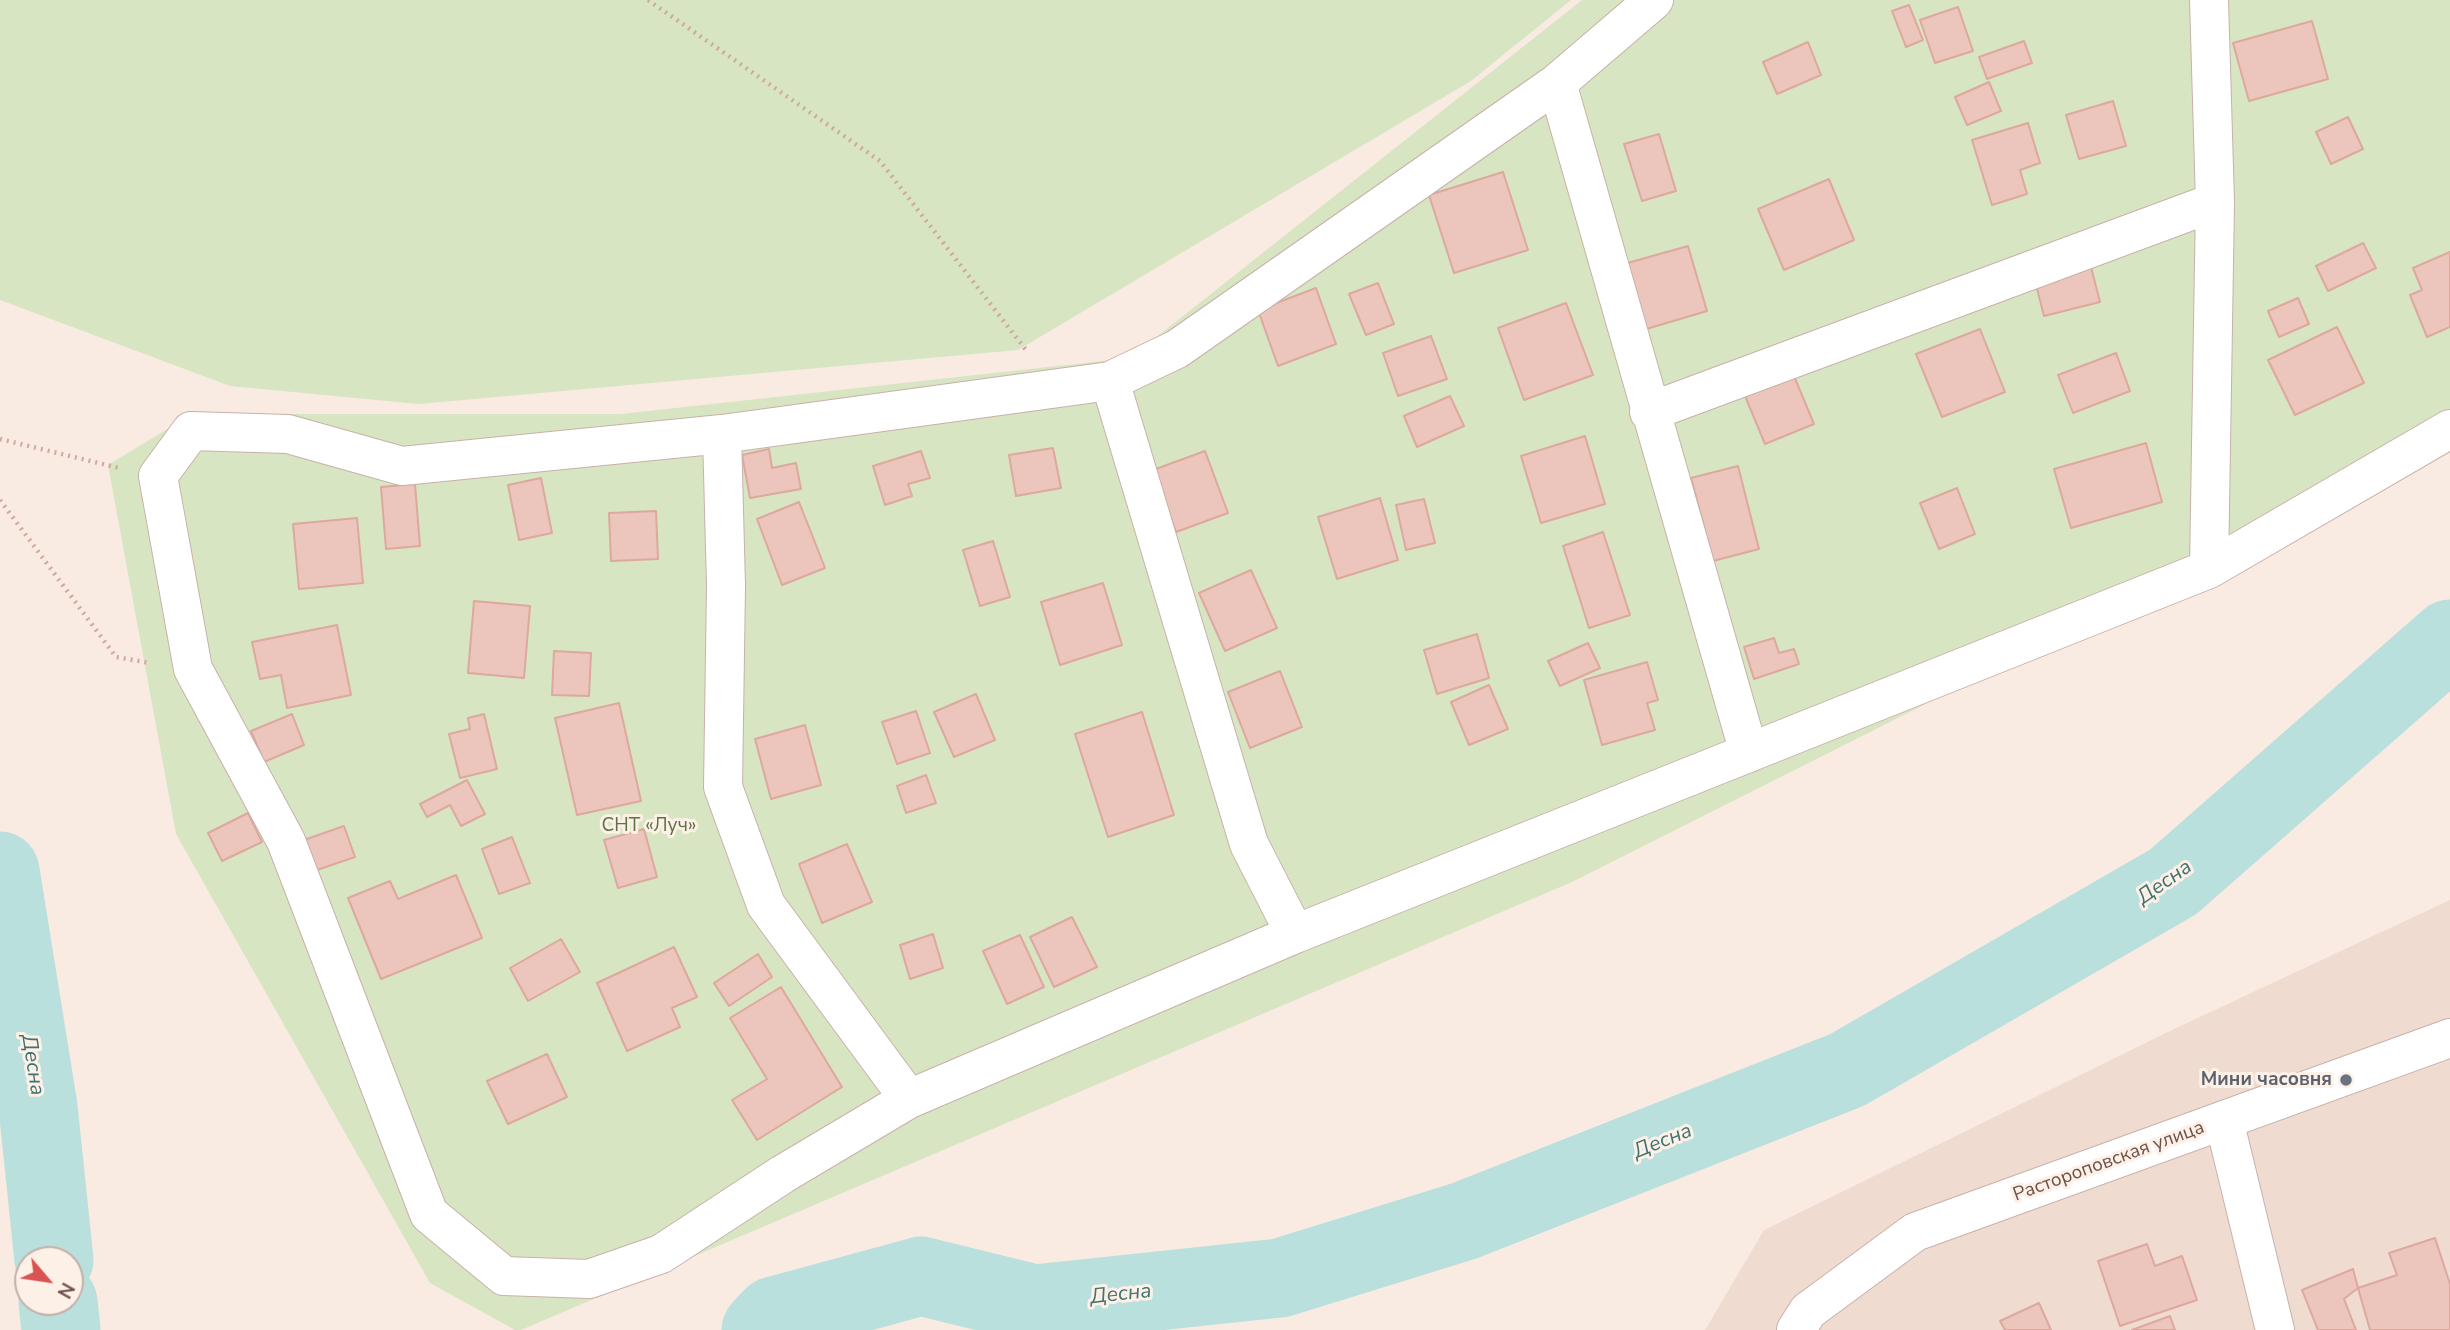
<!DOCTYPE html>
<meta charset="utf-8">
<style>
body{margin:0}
#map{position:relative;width:2450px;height:1330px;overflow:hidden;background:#f9ebe2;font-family:"Nunito Sans",sans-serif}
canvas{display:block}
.north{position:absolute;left:14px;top:1246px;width:70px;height:70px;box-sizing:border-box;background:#fdf0e7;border:2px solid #c4b0a9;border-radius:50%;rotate:119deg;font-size:19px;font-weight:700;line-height:28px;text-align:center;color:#6e504b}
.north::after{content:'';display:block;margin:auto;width:24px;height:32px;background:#d85352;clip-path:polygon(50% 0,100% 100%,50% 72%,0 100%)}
</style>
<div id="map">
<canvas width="2450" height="1330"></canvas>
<div class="north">N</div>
</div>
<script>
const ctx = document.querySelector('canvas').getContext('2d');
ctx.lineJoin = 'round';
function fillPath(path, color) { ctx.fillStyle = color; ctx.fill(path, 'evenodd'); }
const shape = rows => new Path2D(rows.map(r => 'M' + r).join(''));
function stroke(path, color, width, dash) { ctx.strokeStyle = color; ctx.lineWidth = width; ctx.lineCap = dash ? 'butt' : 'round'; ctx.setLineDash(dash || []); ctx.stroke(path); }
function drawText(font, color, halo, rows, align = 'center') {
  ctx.font = font + ' "Nunito Sans",sans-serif'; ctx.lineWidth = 6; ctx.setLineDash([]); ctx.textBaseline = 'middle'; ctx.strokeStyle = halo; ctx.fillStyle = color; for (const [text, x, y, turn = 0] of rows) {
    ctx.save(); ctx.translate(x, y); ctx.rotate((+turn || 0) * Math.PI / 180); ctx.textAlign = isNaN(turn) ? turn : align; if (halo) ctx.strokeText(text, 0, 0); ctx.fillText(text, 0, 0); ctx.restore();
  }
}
const residential = shape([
 [2450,900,2450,1330,1705,1330,1764,1230,2174,1029]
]);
const green = shape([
 [0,0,1571,0,1471,81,1018,350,419,404,230,386,0,300],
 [1582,0,2450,0,2450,440,1572,882,521,1330,515,1330,430,1283,176,834,108,465,192,414,621,414,1130,358]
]);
const river = shape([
 [0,871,38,1107,54,1260],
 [58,1302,61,1330],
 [761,1330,774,1316,921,1276,1035,1304,1280,1278,1464,1221,1847,1070,2173,882,2450,639]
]);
const building = shape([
 [1909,5,1923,40,1906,47,1892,11,1909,5],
 [1958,7,1973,51,1935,63,1920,20,1958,7],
 [2312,21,2328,79,2249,101,2233,43,2312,21],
 [2024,41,2032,63,1987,79,1979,57,2024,41],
 [1808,42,1821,75,1777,94,1763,62,1808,42],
 [1989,82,2001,111,1967,125,1955,97,1989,82],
 [2113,101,2126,146,2079,159,2066,115,2113,101],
 [2348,117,2363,149,2331,164,2316,132,2348,117],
 [2028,123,2040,163,2020,170,2027,194,1992,205,1972,140,2028,123],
 [1659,134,1676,191,1642,201,1624,144,1659,134],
 [1503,172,1528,250,1454,273,1429,195,1503,172],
 [1829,179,1854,240,1784,270,1758,209,1829,179],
 [2363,243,2376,268,2328,291,2316,266,2363,243],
 [1688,246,1707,311,1643,330,1624,264,1688,246],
 [2450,252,2450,327,2427,337,2410,295,2422,290,2413,268,2450,252],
 [2091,267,2100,302,2044,316,2035,281,2091,267],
 [1378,283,1394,324,1366,335,1349,294,1378,283],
 [1316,288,1336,344,1278,366,1258,310,1316,288],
 [2298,298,2309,324,2279,337,2268,311,2298,298],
 [1566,303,1593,375,1524,400,1498,328,1566,303],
 [2337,327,2364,383,2295,415,2268,360,2337,327],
 [1980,329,2005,392,1942,417,1916,354,1980,329],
 [1431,336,1447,379,1398,396,1383,353,1431,336],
 [2116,353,2130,391,2073,413,2058,375,2116,353],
 [1794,376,1814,424,1765,444,1745,396,1794,376],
 [1450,396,1464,426,1417,447,1404,416,1450,396],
 [1585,436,1605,504,1541,523,1521,456,1585,436],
 [2146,443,2162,502,2071,528,2054,469,2146,443],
 [1053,448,1061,488,1016,496,1009,455,1053,448],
 [769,449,772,468,796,463,801,489,750,498,742,455,769,449],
 [921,451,930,478,908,484,912,496,885,505,873,466,921,451],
 [1205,451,1228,513,1176,532,1153,470,1205,451],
 [1738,466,1759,549,1713,561,1691,478,1738,466],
 [541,478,552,533,519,540,508,485,541,478],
 [415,484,420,546,386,549,381,487,415,484],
 [1957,488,1975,534,1939,549,1920,503,1957,488],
 [1380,498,1398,560,1337,579,1318,517,1380,498],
 [1424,499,1435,543,1406,550,1396,505,1424,499],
 [799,502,825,568,782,585,757,519,799,502],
 [656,511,658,559,611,561,609,513,656,511],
 [357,518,363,583,299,589,293,524,357,518],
 [1603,532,1630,615,1589,628,1563,546,1603,532],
 [993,541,1010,597,980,606,963,550,993,541],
 [1251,570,1277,628,1225,651,1199,593,1251,570],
 [1103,583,1122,645,1060,665,1041,602,1103,583],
 [474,601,530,606,524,678,468,673,474,601],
 [337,625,351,695,287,708,281,675,260,679,252,642,337,625],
 [1477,634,1489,678,1437,694,1424,650,1477,634],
 [1774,638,1779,653,1794,649,1799,664,1754,679,1744,647,1774,638],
 [1588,643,1600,668,1560,686,1548,661,1588,643],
 [554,651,591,653,589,696,552,695,554,651],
 [1647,662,1658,700,1647,703,1655,730,1602,745,1584,680,1647,662],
 [1280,671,1302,727,1250,748,1228,692,1280,671],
 [1489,685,1508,729,1469,745,1451,702,1489,685],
 [976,694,995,740,954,757,934,712,976,694],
 [619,703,641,801,577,815,555,718,619,703],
 [916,711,930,753,897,764,882,722,916,711],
 [1142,712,1174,815,1108,837,1075,734,1142,712],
 [292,714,304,745,264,762,251,731,292,714],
 [484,714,497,769,460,778,449,734,470,729,468,718,484,714],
 [805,725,821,785,771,799,755,739,805,725],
 [926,775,936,803,906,813,897,786,926,775],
 [467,780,485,814,461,826,450,805,427,817,420,804,467,780],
 [248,813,262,842,222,861,208,833,248,813],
 [344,826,355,857,311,872,301,841,344,826],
 [644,829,657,877,618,888,604,840,644,829],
 [512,837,530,883,499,894,482,849,512,837],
 [847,844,872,902,822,923,799,864,847,844],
 [456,875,482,938,381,979,348,898,390,881,398,899,456,875],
 [1072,917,1097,967,1054,987,1030,937,1072,917],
 [933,934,943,968,910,979,900,945,933,934],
 [1020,935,1044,987,1007,1004,983,951,1020,935],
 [561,939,580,972,528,1001,510,968,561,939],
 [674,947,697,997,672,1008,680,1027,627,1051,597,983,674,947],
 [758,954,772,977,729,1006,714,983,758,954],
 [781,987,842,1087,757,1140,732,1100,767,1079,730,1018,781,987],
 [547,1054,567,1097,508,1124,487,1081,547,1054],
 [2435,1238,2450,1284,2450,1330,2370,1330,2358,1288,2397,1275,2389,1253,2435,1238],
 [2147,1244,2155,1266,2182,1256,2197,1300,2120,1326,2098,1261,2147,1244],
 [2353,1269,2358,1288,2344,1299,2356,1330,2318,1330,2302,1290,2353,1269],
 [2039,1303,2051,1330,2005,1330,2000,1321,2039,1303],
 [2170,1316,2175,1330,2132,1330,2170,1316]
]);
const path = shape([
 [648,0,880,161,1026,350],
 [0,439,119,468],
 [0,500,116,657,150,663]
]);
const minor = shape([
 [1654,0,1557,83,1177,349,1110,381,722,434,402,466,288,434,191,431,158,476,193,669,286,841,429,1214,504,1276,589,1279,661,1254,783,1174,909,1099,1295,934,2209,569,2450,429],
 [1557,83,1749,753],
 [1110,381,1249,844,1295,934],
 [1649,412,2215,202],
 [722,434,726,586,723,787,766,905,909,1099],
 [2209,569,2215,202,2209,0],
 [2224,1120,2275,1330],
 [1796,1330,1808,1311,1915,1232,2450,1038]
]);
const markers = [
 [2346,1080,7,"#6b7280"]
];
const parkNames = [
 ["СНТ «Луч»",649,826]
];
const worshipNames = [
 ["Мини часовня",2332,1080]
];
const streetNames = [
 ["Растороповская улица",2109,1162,-20]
];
const waterNames = [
 ["Десна",2165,883,-35],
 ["Десна",32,1065,81],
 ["Десна",1663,1142,-22],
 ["Десна",1121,1295,-6]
];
fillPath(residential, '#f0dbd1');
fillPath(green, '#d8e5c2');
stroke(river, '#b9e0dd', 79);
fillPath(building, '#ecc5bc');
stroke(building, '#dda89e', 2);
stroke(minor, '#c8b1aa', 40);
stroke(path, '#d0a8a0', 4.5, [2, 5]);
stroke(minor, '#fff', 38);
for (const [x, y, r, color] of markers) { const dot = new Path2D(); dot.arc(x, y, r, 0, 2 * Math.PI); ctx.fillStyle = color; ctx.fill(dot); stroke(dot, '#fdf0e7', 2.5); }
drawText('19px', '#5d7344', '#fdf0e7', parkNames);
drawText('bold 19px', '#5b616d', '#fdf0e7', worshipNames, 'right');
drawText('19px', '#6e504b', '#fdf0e7', streetNames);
drawText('italic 21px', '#417270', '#fdf0e7', waterNames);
</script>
